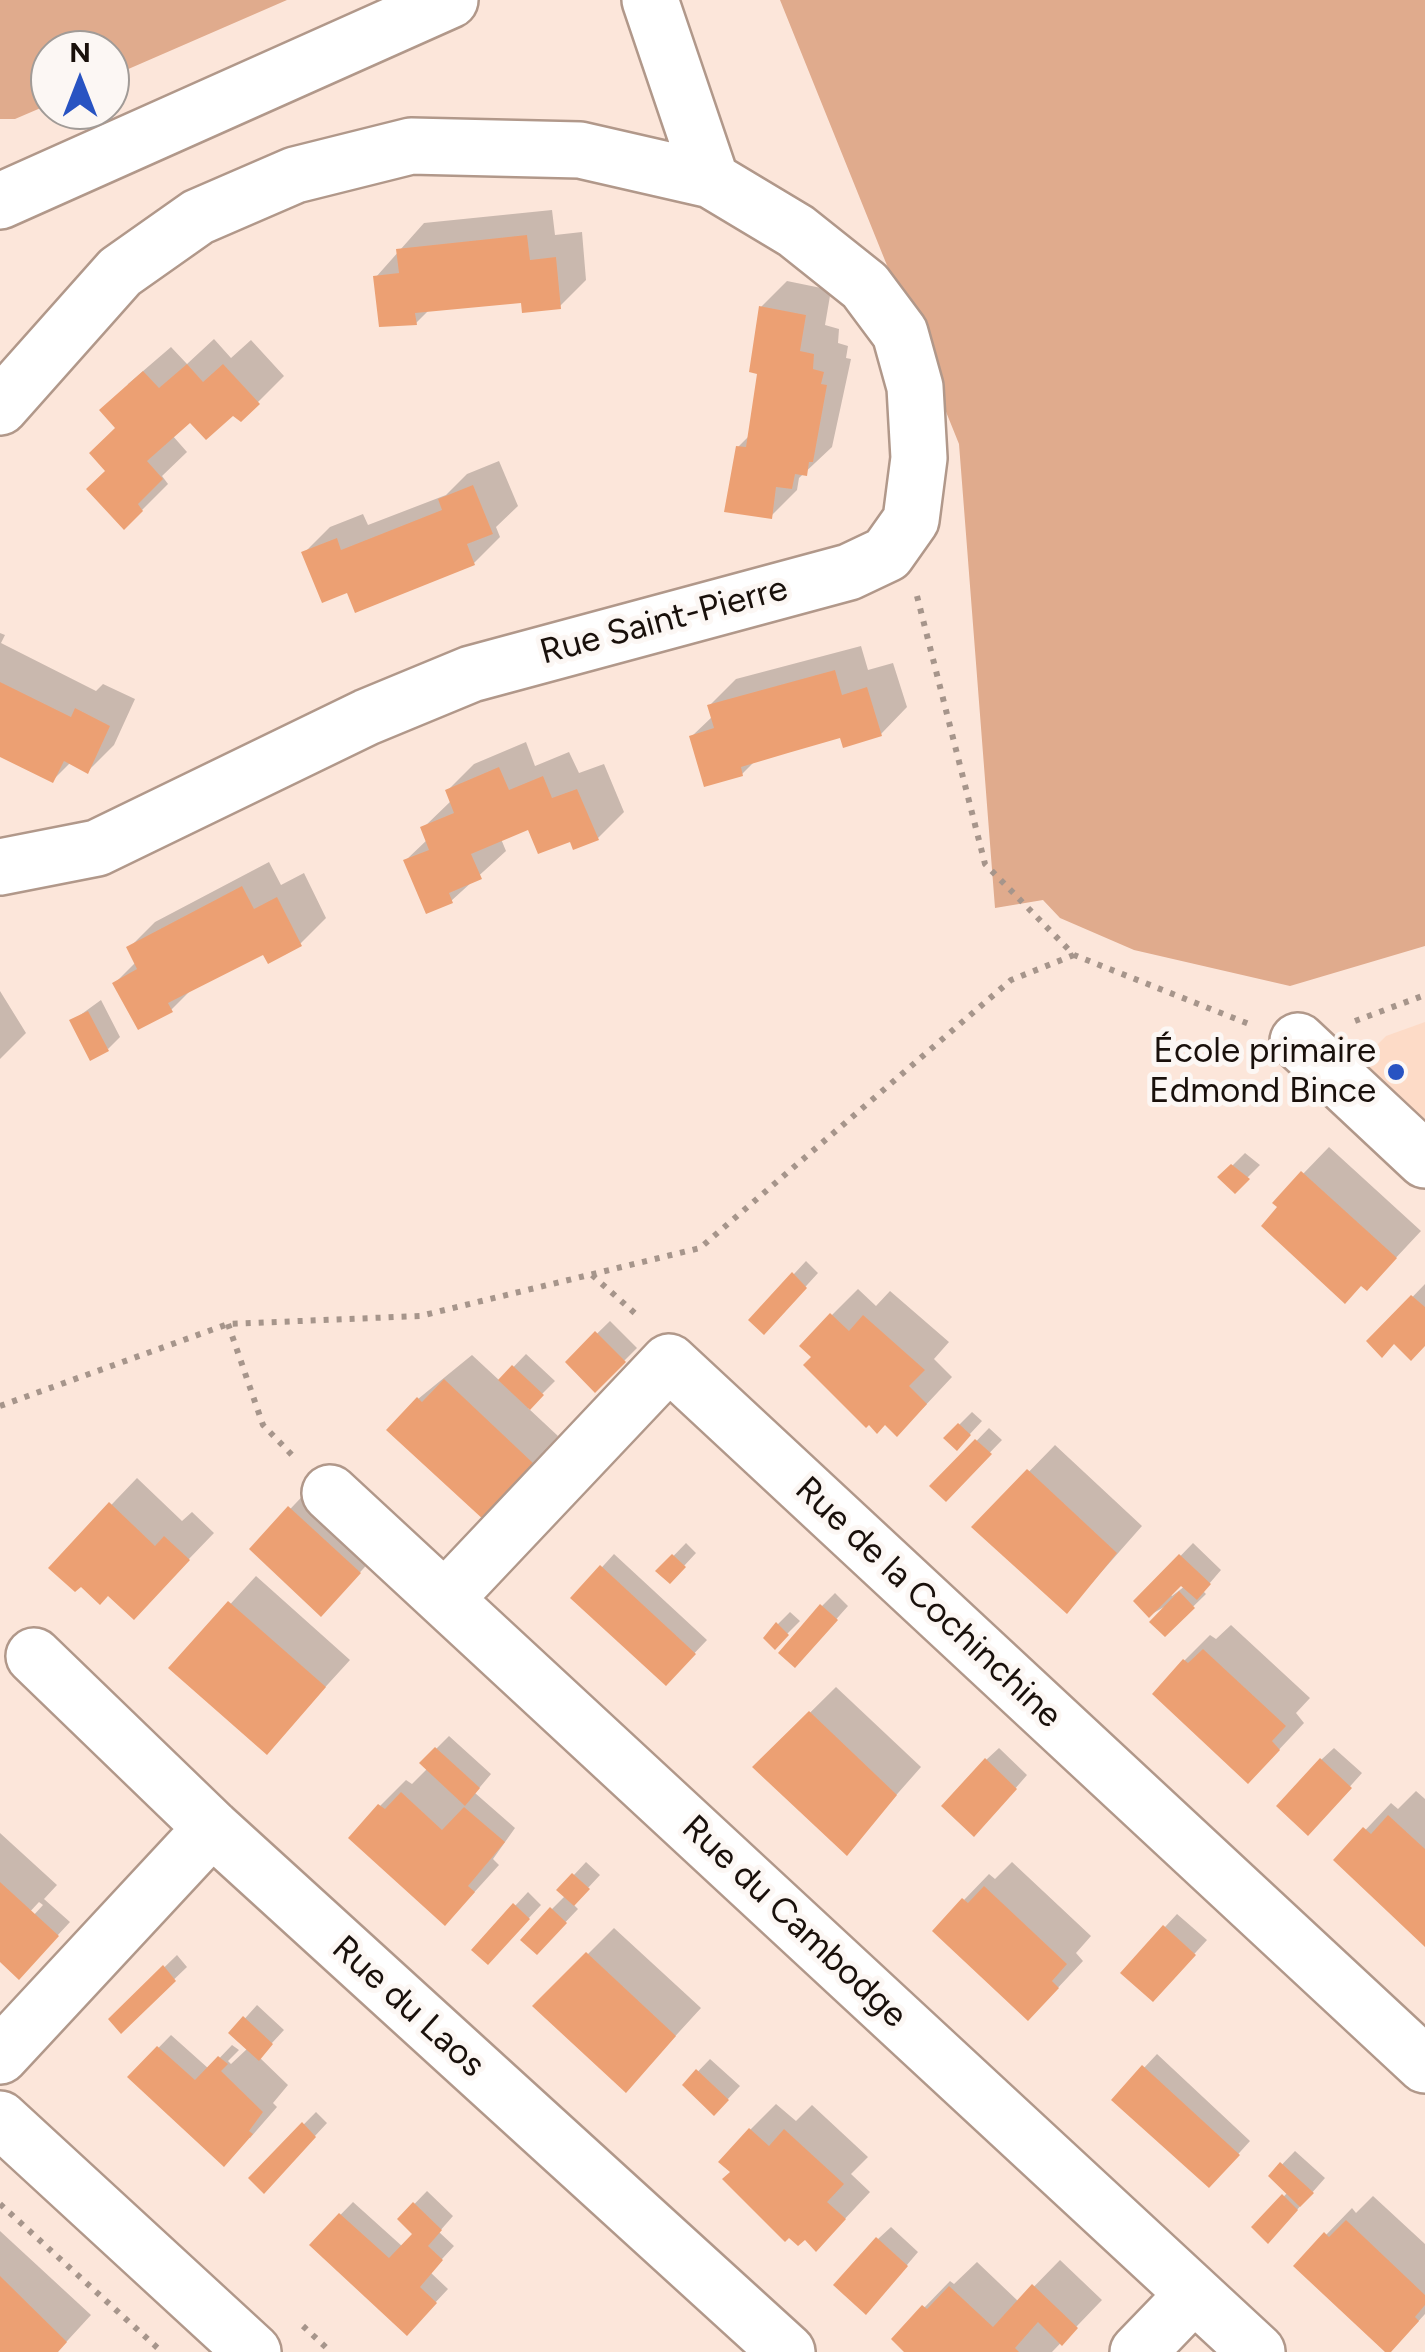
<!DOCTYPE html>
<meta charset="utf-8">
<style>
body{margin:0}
#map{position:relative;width:1425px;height:2352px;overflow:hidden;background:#fce6da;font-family:Figtree,sans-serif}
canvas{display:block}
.north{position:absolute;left:30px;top:30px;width:100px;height:100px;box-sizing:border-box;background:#fcf7f4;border:2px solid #a19b97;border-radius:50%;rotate:0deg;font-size:28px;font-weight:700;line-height:40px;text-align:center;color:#19100b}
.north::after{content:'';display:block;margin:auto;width:35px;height:45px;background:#2853c2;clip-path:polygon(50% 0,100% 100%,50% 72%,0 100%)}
</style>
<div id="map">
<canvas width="1425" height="2352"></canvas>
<div class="north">N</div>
</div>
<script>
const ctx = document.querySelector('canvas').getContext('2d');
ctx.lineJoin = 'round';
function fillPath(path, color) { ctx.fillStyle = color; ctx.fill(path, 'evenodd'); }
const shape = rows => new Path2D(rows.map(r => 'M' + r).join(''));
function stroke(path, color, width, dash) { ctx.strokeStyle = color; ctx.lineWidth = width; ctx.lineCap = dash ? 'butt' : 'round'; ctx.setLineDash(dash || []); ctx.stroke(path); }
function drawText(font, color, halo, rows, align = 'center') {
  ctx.font = font + ' Figtree,sans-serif'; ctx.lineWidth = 10; ctx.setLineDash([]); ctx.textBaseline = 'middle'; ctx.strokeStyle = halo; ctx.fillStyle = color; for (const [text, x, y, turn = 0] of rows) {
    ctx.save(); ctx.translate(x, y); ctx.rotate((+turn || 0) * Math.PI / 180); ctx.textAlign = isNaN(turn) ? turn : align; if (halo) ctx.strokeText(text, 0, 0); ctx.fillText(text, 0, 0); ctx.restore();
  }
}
const built = shape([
 [1425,1022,1425,1138,1369,1086,1364,1058,1386,1036]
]);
const green = shape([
 [0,0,287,0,110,77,110,50,50,50,50,104,15,119,0,119],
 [780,0,1425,0,1425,946,1290,986,1134,950,1060,918,1043,900,995,908,959,444]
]);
const shadow = shape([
 [552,210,555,235,582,232,586,280,560,306,524,301,429,310,416,323,376,277,424,223],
 [787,281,831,290,825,325,839,329,838,343,848,346,846,358,851,359,832,447,799,478,797,490,771,516,738,447,750,435,760,372,761,307],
 [214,339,231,358,251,340,284,376,241,419,233,412,190,419,172,435,187,452,162,476,168,484,142,510,108,471,128,384,171,347,187,364],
 [499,461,518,506,496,527,500,537,474,563,348,590,304,553,330,527,363,514,368,525,446,495,467,474],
 [0,633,5,635,1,643,96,691,103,684,135,699,114,745,88,771,71,762,53,780,0,754],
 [861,646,868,670,893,663,907,707,881,734,842,735,756,760,742,774,692,736,713,716,710,705,736,679],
 [526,742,535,766,569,752,579,773,604,764,624,812,598,838,571,838,530,827,501,839,506,851,451,901,406,860,428,839,423,828,452,800,448,790,474,764],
 [269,862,281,885,304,873,326,918,300,944,264,951,194,987,171,1010,115,983,136,962,129,948,155,922],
 [0,991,26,1033,0,1059],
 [101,1000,120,1037,108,1049,72,1021],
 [1329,1147,1421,1231,1392,1262,1275,1203],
 [1245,1153,1260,1165,1235,1190,1221,1177],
 [806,1261,818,1273,776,1319,794,1274],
 [1425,1284,1425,1343,1370,1341],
 [858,1289,876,1306,890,1291,949,1342,934,1359,952,1377,923,1408,814,1357,832,1315],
 [610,1321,637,1348,595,1390,568,1362],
 [526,1354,555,1381,528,1408,558,1436,511,1492,418,1399,472,1355,500,1381],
 [972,1412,982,1421,957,1448,946,1438],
 [989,1428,1002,1440,946,1498,933,1486],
 [1055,1445,1142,1526,1067,1611,975,1527],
 [137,1478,182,1521,192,1512,214,1533,159,1590,108,1593,51,1568],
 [316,1482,372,1559,334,1601,252,1549],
 [686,1543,696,1553,670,1581,659,1571],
 [1193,1543,1221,1570,1203,1591,1206,1594,1165,1634,1164,1607,1150,1615,1137,1601],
 [1181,1583,1185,1586,1172,1596,1170,1594],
 [614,1554,707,1640,666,1683,574,1598],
 [256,1576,350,1660,267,1751,172,1668],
 [835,1593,848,1606,807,1652,822,1606],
 [790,1612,800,1621,775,1646,778,1624],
 [1231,1625,1310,1698,1296,1713,1304,1723,1274,1755,1184,1661,1210,1635,1216,1639],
 [836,1687,921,1767,846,1852,755,1767],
 [449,1736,491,1774,475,1793,515,1828,493,1859,499,1865,470,1897,380,1806,406,1780,412,1784,428,1768,422,1763],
 [999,1748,1027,1775,987,1821,986,1760],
 [1334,1748,1362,1773,1320,1820,1321,1760],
 [1416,1791,1425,1799,1425,1943,1337,1860,1391,1803,1398,1809],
 [0,1833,57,1885,44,1899,70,1922,31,1964,0,1959],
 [39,1902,43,1905,21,1929,14,1929],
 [586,1862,600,1875,573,1904,578,1909,537,1952,552,1909,566,1895,560,1890],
 [1012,1862,1091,1936,1076,1953,1083,1961,1054,1992,964,1900,989,1874,995,1879],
 [528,1892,541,1905,500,1949,474,1950],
 [1177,1914,1207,1940,1165,1986,1165,1927],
 [614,1928,701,2008,626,2090,536,2006],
 [177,1955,187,1967,121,2030,111,2019],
 [257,2005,284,2030,259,2057,288,2085,273,2103,277,2107,250,2138,130,2077,171,2035,209,2069,232,2045,239,2050,228,2061,231,2064,248,2048,232,2033],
 [1157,2054,1250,2141,1222,2172,1115,2099],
 [710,2059,740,2086,727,2100,685,2085],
 [776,2104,796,2121,812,2105,868,2157,851,2174,870,2192,841,2223,734,2171,750,2130],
 [316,2112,327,2123,276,2178,251,2178],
 [1295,2151,1325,2178,1281,2228,1255,2227,1288,2192,1271,2176],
 [427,2191,453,2216,439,2232,454,2246,430,2272,448,2289,419,2320,312,2244,353,2202,403,2247,416,2234,400,2219],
 [1373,2196,1425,2244,1425,2314,1414,2326,1297,2265,1352,2208,1356,2213],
 [891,2227,918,2252,878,2299,878,2239],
 [0,2231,91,2315,57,2352,0,2352],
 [1060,2260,1102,2300,1052,2352,908,2352,894,2339,950,2281,954,2284,977,2262,1019,2302]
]);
const building = shape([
 [527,235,530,260,556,257,561,309,522,313,521,303,415,313,417,325,379,327,373,276,399,273,396,249],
 [759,306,806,315,800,351,814,354,813,369,824,372,821,384,827,385,813,462,809,462,807,476,795,474,792,489,776,487,772,519,724,512,736,446,746,447,757,374,749,372],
 [187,364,203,382,223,364,260,404,241,422,233,416,206,440,190,423,147,461,163,479,138,504,143,511,124,530,86,489,105,471,89,453,115,428,99,410,143,371,159,388],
 [473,485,493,534,467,544,475,565,355,613,347,593,322,603,301,552,337,538,341,550,442,510,438,499],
 [835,670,842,695,867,687,882,736,843,748,840,738,788,753,741,767,743,776,704,787,689,736,714,728,707,705],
 [0,682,71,717,75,708,110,726,88,774,64,761,53,783,0,757],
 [499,767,509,790,543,776,552,798,577,789,599,840,573,850,570,842,538,854,528,830,471,854,482,879,449,893,453,903,426,914,403,860,429,850,420,827,454,813,445,790],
 [242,886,254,909,277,897,302,946,268,964,263,955,168,1003,173,1012,138,1030,112,983,137,969,126,947],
 [88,1011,109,1051,90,1061,69,1020],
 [1231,1164,1250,1179,1235,1194,1217,1177],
 [1301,1171,1397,1258,1367,1291,1361,1286,1345,1304,1261,1226,1277,1207,1272,1203],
 [792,1272,807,1288,764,1335,748,1320],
 [1411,1295,1425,1307,1425,1346,1411,1361,1394,1344,1382,1358,1366,1341],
 [830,1313,849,1331,863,1315,925,1370,909,1386,927,1404,897,1437,885,1425,877,1434,869,1425,866,1428,803,1365,811,1357,799,1346],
 [595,1331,626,1362,595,1393,565,1362],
 [512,1365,544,1395,530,1410,498,1380],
 [444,1379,534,1464,485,1521,386,1430,417,1397,422,1402],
 [958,1423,971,1435,957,1451,943,1438],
 [975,1439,992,1454,946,1502,929,1486],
 [1027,1469,1117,1553,1067,1614,971,1527],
 [109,1502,155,1546,164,1536,190,1560,134,1620,108,1596,100,1605,81,1587,75,1592,48,1568],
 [288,1506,361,1573,321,1617,249,1549],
 [672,1554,686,1567,670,1584,655,1571],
 [1179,1554,1211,1584,1197,1600,1181,1586,1149,1618,1133,1601],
 [600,1565,696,1654,666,1686,570,1598],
 [1179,1591,1195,1608,1165,1637,1149,1622],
 [228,1601,326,1687,267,1755,168,1668],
 [820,1604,838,1620,795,1668,778,1653],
 [776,1622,789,1635,775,1650,763,1638],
 [1203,1649,1286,1726,1272,1741,1280,1750,1248,1784,1152,1694,1183,1659,1188,1663],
 [809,1711,897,1795,847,1856,752,1767],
 [435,1747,480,1788,465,1806,419,1763],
 [985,1758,1017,1789,974,1837,941,1806],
 [1320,1758,1352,1788,1308,1836,1276,1806],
 [401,1792,442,1830,464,1807,505,1842,468,1886,475,1892,445,1926,348,1838,378,1804,385,1809],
 [1388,1815,1425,1849,1425,1947,1333,1860,1363,1827,1371,1834],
 [572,1873,590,1889,574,1906,556,1890],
 [0,1882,59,1936,19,1980,0,1962],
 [984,1886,1067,1964,1052,1981,1059,1988,1028,2021,932,1931,962,1898,968,1903],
 [513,1903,530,1919,488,1965,471,1950],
 [550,1907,567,1923,537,1955,520,1940],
 [1163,1925,1196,1955,1153,2002,1120,1973],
 [586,1952,676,2036,626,2093,532,2006],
 [163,1965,176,1981,121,2034,108,2019],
 [243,2016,273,2044,259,2061,228,2033],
 [157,2046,195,2080,218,2056,228,2064,221,2071,263,2112,249,2131,253,2134,224,2167,127,2077],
 [1142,2065,1240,2155,1209,2188,1111,2100],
 [696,2069,729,2100,714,2116,682,2085],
 [302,2122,316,2137,264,2194,248,2178],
 [749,2128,769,2146,784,2129,844,2184,827,2202,846,2219,816,2252,805,2240,798,2246,789,2238,785,2242,722,2179,730,2172,718,2162],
 [1280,2162,1314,2193,1300,2207,1268,2176],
 [1282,2194,1298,2210,1268,2244,1251,2227],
 [413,2202,442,2230,428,2246,443,2260,420,2287,437,2303,407,2336,309,2245,339,2213,389,2258,412,2234,397,2219],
 [1346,2220,1425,2295,1425,2305,1415,2317,1419,2321,1391,2352,1385,2352,1293,2266,1324,2232,1329,2237],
 [876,2237,908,2266,866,2315,833,2285],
 [0,2276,67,2342,58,2352,0,2352],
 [1032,2284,1078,2328,1062,2346,1038,2322,1015,2348,1019,2352,904,2352,891,2339,922,2305,927,2309,949,2286,993,2327]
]);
const path = shape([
 [917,596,985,864,1074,955,1249,1024],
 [1355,1021,1425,995],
 [592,1275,638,1316],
 [228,1324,263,1425,292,1455],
 [0,1406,228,1324,420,1316,700,1248,1011,980,1074,955],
 [0,2204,162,2352],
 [303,2326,331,2352]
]);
const minor = shape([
 [650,0,711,180],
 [0,407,120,272,198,217,295,175,411,146,580,150,711,180,796,231,865,286,900,333,915,387,919,458,911,520,887,554,849,572,471,674,367,717,97,848,0,867],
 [1298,1041,1425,1160],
 [330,1493,1257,2352],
 [445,1599,669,1362,1425,2065],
 [34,1656,212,1828,787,2352],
 [0,2056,212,1828],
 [0,2119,253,2352],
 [1138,2352,1194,2294]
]);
const secondary = shape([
 [0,201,450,0]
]);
const markers = [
 [1396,1072,10,"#2853c2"]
];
const streetNames = [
 ["Rue Saint-Pierre",664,621,-15],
 ["Rue de la Cochinchine",928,1603,43],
 ["Rue du Cambodge",794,1922,43],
 ["Rue du Laos",408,2007,42]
];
const poiNames = [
 ["École primaire",1376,1052],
 ["Edmond Bince",1376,1092]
];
fillPath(built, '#fddbc7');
fillPath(green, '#e0ab8d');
fillPath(shadow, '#0003');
fillPath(building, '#eca073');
stroke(minor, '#b1988a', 60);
stroke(secondary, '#b1988a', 60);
stroke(path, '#a6958b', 6, [5, 8]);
stroke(minor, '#fff', 55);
stroke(secondary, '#fff', 55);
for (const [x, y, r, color] of markers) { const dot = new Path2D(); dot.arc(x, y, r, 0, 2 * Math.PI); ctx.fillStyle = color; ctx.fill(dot); stroke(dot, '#fcf7f4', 4); }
drawText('35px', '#19100b', '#fcf7f4', streetNames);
drawText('35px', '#19100b', '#fcf7f4', poiNames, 'right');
</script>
